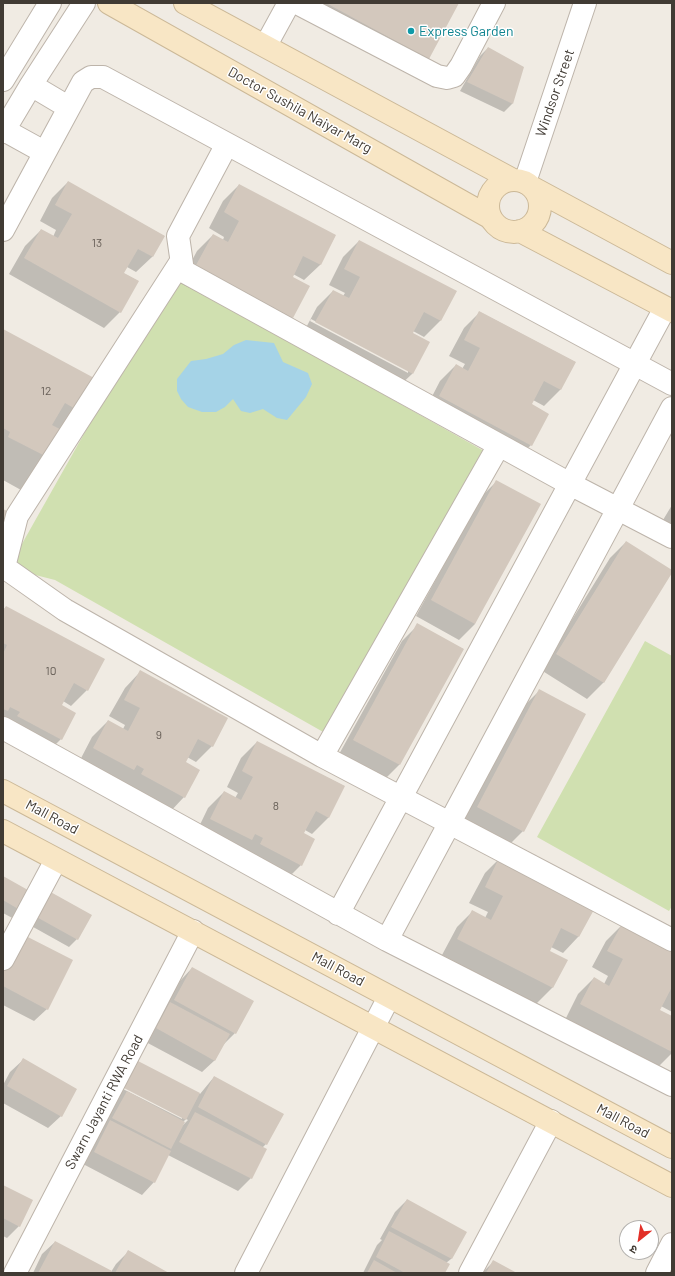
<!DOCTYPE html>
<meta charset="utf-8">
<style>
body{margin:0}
#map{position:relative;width:675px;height:1276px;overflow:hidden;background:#f0ebe3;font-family:Barlow,"Noto Sans Devanagari",sans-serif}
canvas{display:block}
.frame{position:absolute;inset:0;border:4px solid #413b34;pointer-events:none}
.north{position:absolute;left:619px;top:1220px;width:40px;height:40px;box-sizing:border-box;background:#fff;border:1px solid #b3b1ae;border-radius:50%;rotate:210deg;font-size:11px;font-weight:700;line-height:16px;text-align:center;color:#413b34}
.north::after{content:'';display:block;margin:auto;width:14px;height:18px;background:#e23028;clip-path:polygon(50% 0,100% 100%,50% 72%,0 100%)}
</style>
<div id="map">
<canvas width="675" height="1276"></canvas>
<div class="frame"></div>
<div class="north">उ</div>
</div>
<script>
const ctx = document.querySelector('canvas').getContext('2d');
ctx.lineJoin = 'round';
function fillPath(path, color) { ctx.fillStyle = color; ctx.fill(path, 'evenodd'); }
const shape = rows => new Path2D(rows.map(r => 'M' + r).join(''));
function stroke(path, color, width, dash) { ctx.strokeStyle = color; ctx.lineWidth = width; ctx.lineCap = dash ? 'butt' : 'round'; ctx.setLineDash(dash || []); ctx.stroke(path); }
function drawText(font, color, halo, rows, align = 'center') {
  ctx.font = font + ' Barlow,sans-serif'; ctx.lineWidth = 3; ctx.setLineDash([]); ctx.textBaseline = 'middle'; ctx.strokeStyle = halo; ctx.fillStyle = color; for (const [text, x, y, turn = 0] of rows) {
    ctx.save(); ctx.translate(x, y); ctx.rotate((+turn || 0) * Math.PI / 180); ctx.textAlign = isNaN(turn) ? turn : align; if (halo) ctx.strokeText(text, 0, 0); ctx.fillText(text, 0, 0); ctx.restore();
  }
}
const green = shape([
 [173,276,484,451,325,733,55,580,4,567,14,558],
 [645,641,672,656,672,906,669,911,537,837]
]);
const water = shape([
 [246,340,274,343,283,362,308,373,312,384,306,397,287,420,277,418,263,409,250,413,241,411,233,399,225,407,216,412,202,412,188,407,181,399,177,391,177,379,191,361,206,359,223,354,234,345]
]);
const shadow = shape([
 [302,3,458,3,428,59,412,75],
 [488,48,523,68,512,104,504,112,460,91,480,56],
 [68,182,164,236,152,257,136,272,127,267,123,273,138,281,120,312,104,328,9,274,25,246,41,230,53,237,56,230,40,221,52,198],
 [239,185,335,236,320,265,304,280,293,274,291,277,308,286,292,317,276,333,180,283,197,251,213,235,223,240,224,237,209,228,223,201],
 [359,241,455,292,440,321,424,337,413,331,412,374,396,389,300,339,317,307,333,291,343,296,345,293,329,285,343,257],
 [311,319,408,370,408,373,310,321],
 [480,312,575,362,560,390,544,406,533,400,530,405,531,445,515,461,424,412,440,381,456,365,462,369,465,364,449,356,464,328],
 [3,331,78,410,59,430,66,433,21,490,3,480],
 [497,481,475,624,459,640,416,616,481,497],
 [672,505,672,532,660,525],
 [626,542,672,571,603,683,587,699,541,670,610,558],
 [6,607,87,690,71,706,63,701,60,705,61,739,45,755,3,727,3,610],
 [418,625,463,649,399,765,383,781,338,756,402,641],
 [140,672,212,746,196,762,187,757,184,763,184,797,169,813,126,790,129,785,122,781,118,786,78,764,92,737,108,721,123,729,125,725,109,716,125,688],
 [540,690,523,831,507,847,462,823,524,706],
 [257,742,344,786,328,818,312,834,305,830,303,834,301,865,285,881,195,835,208,808,224,792,235,798,238,793,227,787,241,758],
 [501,857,594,906,578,937,563,953,551,947,548,951,566,960,552,988,536,1004,442,955,457,927,473,911,485,918,488,912,469,903,485,873],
 [3,877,34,894,16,920,3,913],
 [39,900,77,939,69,947,26,923],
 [622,925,672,951,672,1012,661,1006,659,1011,672,1018,672,1053,657,1068,565,1020,578,994,594,978,604,984,608,976,592,967,606,941],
 [3,956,47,1009,34,1021,3,1005],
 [192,968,235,1033,222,1046,215,1060,202,1072,144,1041,180,981],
 [23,1060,61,1116,48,1128,3,1103,3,1085,10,1072],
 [138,1062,200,1094,214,1077,266,1144,262,1148,265,1150,251,1178,238,1191,168,1155,154,1182,142,1195,83,1164,116,1103,112,1101,119,1087,182,1119,182,1117,120,1085,126,1074],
 [186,1119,188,1120,182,1126,183,1122],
 [3,1186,19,1226,7,1238,3,1236],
 [407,1200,465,1232,451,1259,446,1263,444,1273,363,1273,377,1245,382,1240,380,1239,395,1212],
 [55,1242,111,1272,116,1264,128,1252,167,1273,33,1273,42,1254],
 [493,1262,515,1273,482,1273]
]);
const building = shape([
 [326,3,459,3,429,59],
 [488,47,524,67,513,104,467,82],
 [68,181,165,236,153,257,138,249,124,273,139,281,121,313,24,258,41,229,58,238,72,214,55,205],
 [239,184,336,235,321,265,303,256,293,277,310,286,293,318,195,267,213,234,228,242,239,221,224,212],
 [359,240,457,291,441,321,424,312,413,333,430,342,413,374,315,322,333,290,349,298,360,277,344,269],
 [479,311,576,362,561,390,544,381,532,404,549,414,532,446,439,396,456,364,468,371,480,348,464,340],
 [3,329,96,379,79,411,65,403,52,425,67,433,53,460,8,437,10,432,3,428],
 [496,480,541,504,475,624,431,600],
 [3,509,17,516,3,539],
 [626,541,672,570,672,573,604,683,556,654],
 [6,606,105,659,88,691,74,683,62,705,76,713,62,740,17,716,20,712,10,707,8,711,3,709,3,654,7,645,3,643,3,611],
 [417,623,464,649,400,765,353,740],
 [140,670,228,718,213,747,198,739,186,762,200,770,185,798,141,774,144,769,137,765,134,770,93,748,108,720,128,731,140,708,124,700],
 [539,689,586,714,524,832,477,807],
 [257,741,345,786,329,818,316,811,304,833,315,839,302,866,260,844,263,838,255,834,252,840,210,819,224,791,241,800,253,777,242,771],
 [500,856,596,906,579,937,561,928,550,951,568,960,553,988,457,939,472,910,491,920,503,896,485,887],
 [3,876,35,894,25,913,3,900],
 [47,890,92,915,78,940,33,915],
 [622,924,672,950,672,987,660,1010,672,1016,672,1052,580,1004,594,977,609,986,623,959,607,951],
 [20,933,73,960,48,1010,3,986,3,966],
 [192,967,254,1001,236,1034,174,1000],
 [170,1002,230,1034,215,1061,156,1028],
 [23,1058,77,1089,62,1117,7,1086],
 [138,1061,200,1093,186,1120,124,1088],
 [214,1076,284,1114,267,1145,198,1107],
 [127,1091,185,1122,171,1149,112,1118],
 [195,1112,267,1149,252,1179,179,1142],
 [110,1120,171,1151,155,1183,94,1152],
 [3,1185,33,1200,20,1227,3,1218],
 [407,1199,467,1232,452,1259,391,1227],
 [389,1231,450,1264,445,1273,405,1273,376,1257],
 [55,1241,112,1271,110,1273,38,1273],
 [128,1250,169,1273,115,1273],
 [374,1260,397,1273,367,1273],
 [493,1260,517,1273,486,1273]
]);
const street = shape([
 [297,3,437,76,447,78,454,76,461,66,494,3],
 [266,45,289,3],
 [3,80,50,3],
 [31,85,68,107],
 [4,130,44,152],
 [3,132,31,85,84,3],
 [227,144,178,236,183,271,570,484,672,537],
 [525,182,585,3],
 [3,230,83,82,91,77,103,77,672,384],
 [180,263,17,516,4,567,65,610,322,756,672,940],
 [3,728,387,940,672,1085],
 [322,756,499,445],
 [338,914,665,308],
 [387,940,672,408],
 [3,959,56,860],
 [15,1273,193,931],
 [246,1273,389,997],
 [470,1273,551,1121],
 [657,1273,672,1244]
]);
const secondary = shape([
 [109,3,491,218],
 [185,3,513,180],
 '488 206a26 26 0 1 1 52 0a26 26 0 1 1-52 0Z',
 [533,188,672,263],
 [520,231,672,311],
 [3,791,672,1147],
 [3,831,672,1186]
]);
const markers = [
 [411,31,4,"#0f9aa8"]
];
const numberNames = [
 ["13",97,243],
 ["12",46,391],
 ["10",51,671],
 ["9",159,735],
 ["8",276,806]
];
const cultureNames = [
 ["Express Garden",419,31]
];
const streetNames = [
 ["Windsor Street",555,93,-71],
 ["Doctor Sushila Naiyar Marg",300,110,29],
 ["Mall Road",52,817,28],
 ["Mall Road",338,969,28],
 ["Swarn Jayanti RWA Road",104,1102,-62],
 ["Mall Road",623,1121,28]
];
fillPath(green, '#d0e0b0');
fillPath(water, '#a5d3e7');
fillPath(shadow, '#0003');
fillPath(building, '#d3c8bd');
stroke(street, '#bdb4aa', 24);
stroke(secondary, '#cbb897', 24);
stroke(street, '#fff', 22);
stroke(secondary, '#f8e6c5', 22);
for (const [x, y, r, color] of markers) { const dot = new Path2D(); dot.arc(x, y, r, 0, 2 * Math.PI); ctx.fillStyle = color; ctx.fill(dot); stroke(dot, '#fff', 1.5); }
drawText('12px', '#665e56', null, numberNames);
drawText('14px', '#0d838f', '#fff', cultureNames, 'left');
drawText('14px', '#413b34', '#fff', streetNames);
</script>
